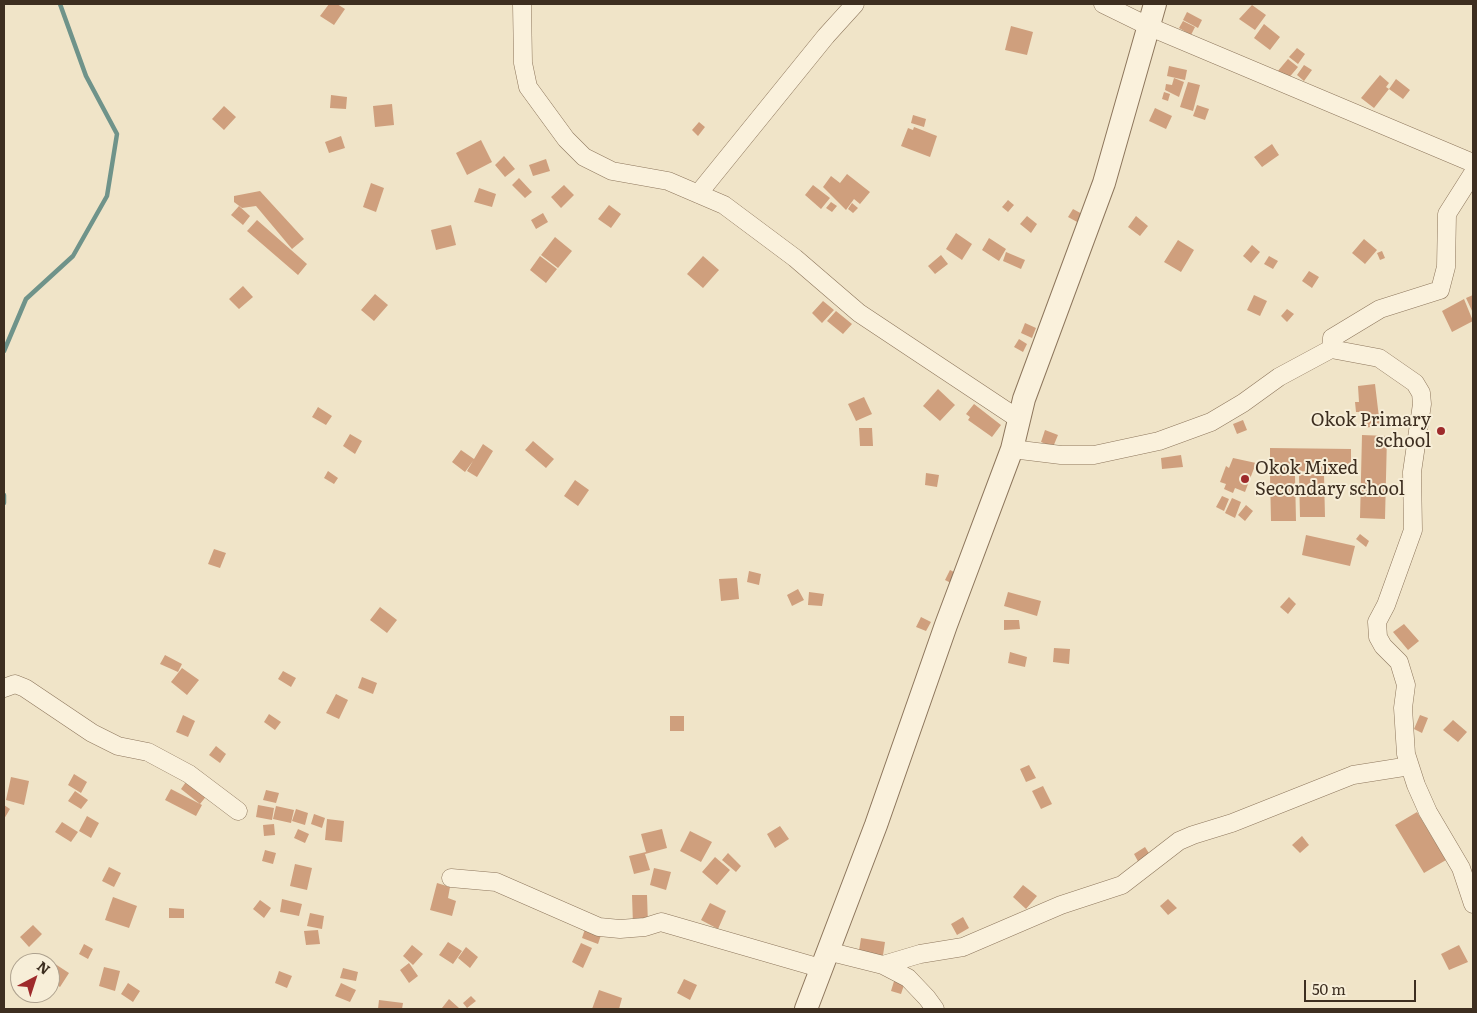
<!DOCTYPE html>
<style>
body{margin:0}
#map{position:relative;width:1477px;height:1013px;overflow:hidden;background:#f0e4c8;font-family:Literata,serif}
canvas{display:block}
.frame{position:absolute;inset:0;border:5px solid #3d2e20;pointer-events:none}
.north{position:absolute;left:10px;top:953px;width:50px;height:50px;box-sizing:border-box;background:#f7eed8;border:1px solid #ada18e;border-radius:50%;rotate:40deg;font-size:14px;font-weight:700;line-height:20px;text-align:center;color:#3d2e20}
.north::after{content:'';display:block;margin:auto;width:18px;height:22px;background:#9e2a2b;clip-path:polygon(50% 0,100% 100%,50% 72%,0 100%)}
.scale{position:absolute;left:1304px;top:980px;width:112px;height:22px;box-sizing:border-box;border:2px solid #3d2e20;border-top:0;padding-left:6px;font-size:15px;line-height:18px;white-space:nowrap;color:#3d2e20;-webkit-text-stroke:4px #f7eed8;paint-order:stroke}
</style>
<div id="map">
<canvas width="1477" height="1013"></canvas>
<div class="frame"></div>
<div class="north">N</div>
<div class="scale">50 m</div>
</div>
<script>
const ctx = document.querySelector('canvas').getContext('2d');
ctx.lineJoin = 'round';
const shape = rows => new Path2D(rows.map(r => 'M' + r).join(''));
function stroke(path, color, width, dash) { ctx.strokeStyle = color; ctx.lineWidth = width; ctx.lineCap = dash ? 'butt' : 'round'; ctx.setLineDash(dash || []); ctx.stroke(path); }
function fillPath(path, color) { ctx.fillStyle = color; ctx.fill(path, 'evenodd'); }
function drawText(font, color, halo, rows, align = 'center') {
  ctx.font = font + ' Literata,serif'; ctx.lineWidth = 4; ctx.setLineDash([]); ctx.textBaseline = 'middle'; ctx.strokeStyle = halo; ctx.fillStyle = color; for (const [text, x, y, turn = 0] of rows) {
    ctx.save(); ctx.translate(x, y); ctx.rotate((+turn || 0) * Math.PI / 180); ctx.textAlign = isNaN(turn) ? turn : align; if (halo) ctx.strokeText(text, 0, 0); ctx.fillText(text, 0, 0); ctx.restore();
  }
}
const stream = shape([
 [4,351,26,299,73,256,107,196,117,134,86,76,60,4],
 [4,495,4,503]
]);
const building = shape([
 [329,4,337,4,345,9,334,25,320,16],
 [1252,5,1266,15,1255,30,1239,19],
 [1187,12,1202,20,1198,28,1183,20],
 [1183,21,1195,27,1191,35,1179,28],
 [1264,24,1280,37,1270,50,1254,38],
 [1011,26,1033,32,1027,55,1005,50],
 [1297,48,1305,54,1298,64,1289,57],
 [1288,59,1298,67,1287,80,1277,72],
 [1304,65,1312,70,1304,81,1297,75],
 [1169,66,1187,70,1185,80,1167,76],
 [1380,75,1389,83,1386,87,1389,89,1374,108,1361,98],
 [1174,78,1184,82,1179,97,1165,90,1166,84,1172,85],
 [1396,79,1410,90,1403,99,1389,89],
 [1188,82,1200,85,1193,111,1180,107],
 [1164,92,1170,94,1168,101,1162,99],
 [331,95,347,97,346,109,330,108],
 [392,104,394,125,375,127,373,106],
 [1197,105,1209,109,1205,120,1193,116],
 [224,106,236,117,224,130,212,119],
 [1155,108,1172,116,1166,129,1149,121],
 [913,115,926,119,924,127,911,123],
 [699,122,705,127,698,136,692,130],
 [914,127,937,136,930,157,901,146,908,128,913,130],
 [341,136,345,148,329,153,325,142],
 [481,140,492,162,467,175,456,153],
 [1272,144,1279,155,1262,167,1254,157],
 [504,156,515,169,505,177,495,165],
 [546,159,550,171,533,176,529,165],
 [847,174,870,192,860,204,854,199,846,210,823,187,831,176,840,183],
 [519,178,532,192,525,198,512,185],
 [371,183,384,188,376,212,363,207],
 [564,185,574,195,561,208,551,197],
 [813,185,830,198,821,209,805,195],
 [479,188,496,194,492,207,474,202],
 [260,191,304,239,292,249,256,206,242,208,234,202,234,196],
 [1008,200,1014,205,1008,212,1002,207],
 [831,202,837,206,832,212,826,208],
 [852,203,858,208,853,213,848,209],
 [609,205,621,214,611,228,598,219],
 [239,206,250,216,243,225,231,215],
 [1073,209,1084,215,1079,223,1068,217],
 [543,213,548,222,536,229,531,220],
 [1027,216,1037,224,1031,233,1020,224],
 [1136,216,1148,226,1140,236,1128,227],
 [257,220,307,264,298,275,247,231],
 [451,225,456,245,436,250,431,230],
 [956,233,972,244,962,260,946,249],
 [555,237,572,251,558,268,541,255],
 [989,238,1006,249,999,261,982,250],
 [1364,239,1377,250,1365,264,1352,253],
 [1178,240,1194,250,1181,272,1164,262],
 [1252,245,1260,252,1251,263,1243,256],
 [1382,251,1385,258,1380,260,1377,253],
 [1006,252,1025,260,1021,269,1003,261],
 [941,255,948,264,935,274,928,266],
 [540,256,557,269,546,283,530,270],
 [703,256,719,270,703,288,687,274],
 [1269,256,1278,261,1273,269,1264,264],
 [1309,271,1319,277,1312,288,1302,281],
 [243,286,253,297,239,309,229,299],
 [375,294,388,305,374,321,361,310],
 [1254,295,1267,301,1260,316,1247,310],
 [1473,295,1473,313,1466,298],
 [1464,299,1473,321,1452,332,1442,311],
 [823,301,834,310,822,323,812,313],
 [1287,309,1294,314,1287,322,1281,316],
 [836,311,852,324,843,334,827,321],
 [1025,323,1036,328,1032,338,1021,333],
 [1019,339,1027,344,1023,352,1014,347],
 [1375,384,1380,426,1362,428,1361,412,1356,412,1355,402,1359,402,1358,386],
 [938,389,955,405,940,421,923,406],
 [864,397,872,414,856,421,848,404],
 [974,404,1001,425,992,437,968,420,970,417,966,414],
 [318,407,332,416,326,425,312,417],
 [1243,420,1247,430,1237,434,1233,424],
 [859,428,872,428,873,446,860,446],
 [1045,430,1058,435,1053,447,1041,442],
 [350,434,362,441,355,454,343,446],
 [1362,435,1387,436,1385,519,1360,518],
 [533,441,554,459,546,468,525,450],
 [483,444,493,451,477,477,467,471,473,461,465,472,452,462,461,450,474,459],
 [1270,448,1351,449,1351,472,1270,471],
 [1181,455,1183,467,1162,469,1161,458],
 [1233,458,1256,463,1245,492,1235,488,1233,493,1224,489,1226,484,1220,482,1226,466,1229,468],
 [328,471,338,478,334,484,324,478],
 [926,473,939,475,937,487,925,485],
 [1324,474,1325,517,1300,517,1299,475],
 [1270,475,1295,475,1296,521,1271,521],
 [575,480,589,490,578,506,564,496],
 [1222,496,1229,499,1224,511,1216,507],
 [1232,498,1241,502,1235,518,1225,513],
 [1246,505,1253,511,1245,521,1238,515],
 [1360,534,1369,541,1366,547,1356,539],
 [1306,535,1355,546,1350,566,1302,555],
 [214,549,226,553,220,568,208,564],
 [950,570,958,574,953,584,945,580],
 [749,571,761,574,759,585,747,582],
 [737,578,739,599,721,601,719,579],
 [798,589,804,600,792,606,787,595],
 [809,592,824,594,822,606,808,605],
 [1008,592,1041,601,1037,616,1004,606],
 [1289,597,1296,604,1288,614,1280,607],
 [380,607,397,620,387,633,370,620],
 [921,617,931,622,926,631,916,627],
 [1004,620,1019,620,1020,629,1004,630],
 [1404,624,1419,641,1408,650,1393,632],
 [1054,648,1070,649,1069,664,1053,662],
 [1010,652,1027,657,1025,667,1008,663],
 [165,655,182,664,178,672,160,664],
 [182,668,199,680,187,695,171,682],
 [283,671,296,678,291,687,278,679],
 [362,677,377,683,373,694,358,688],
 [336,694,348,700,339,719,326,713],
 [269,714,281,722,275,730,264,722],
 [183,715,195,721,188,737,176,732],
 [1420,715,1428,718,1422,733,1414,729],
 [670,716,684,716,684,731,670,731],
 [1453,720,1467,732,1458,742,1443,730],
 [216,746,226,754,220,763,209,755],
 [1029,765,1036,778,1026,782,1020,769],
 [74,774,87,782,81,793,68,785],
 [11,777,29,781,24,805,6,800],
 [188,779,208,794,200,804,181,789],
 [1043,786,1052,804,1041,809,1032,791],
 [171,789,202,805,196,816,165,800],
 [266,790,279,793,276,803,263,800],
 [75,791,88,800,81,809,68,801],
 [4,805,10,809,4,819],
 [258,805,274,808,272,820,256,817],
 [276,806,294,810,291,823,273,819],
 [296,809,308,813,305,825,292,821],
 [1417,812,1446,860,1424,873,1395,825],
 [314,814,325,818,322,828,311,824],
 [87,816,99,823,91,838,79,831],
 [327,819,344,821,342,842,325,840],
 [62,822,78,832,71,842,55,832],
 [274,824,275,835,264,836,263,825],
 [780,826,789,839,775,848,767,834],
 [298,829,309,834,305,843,294,838],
 [662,829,667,848,645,854,650,870,634,874,629,856,646,852,641,834],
 [690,831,712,842,701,862,680,851],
 [1302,836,1309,845,1300,853,1292,845],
 [1145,847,1152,858,1140,865,1134,854],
 [265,850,276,853,273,864,262,861],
 [728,853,741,866,736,872,722,860],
 [715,857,730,870,717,885,702,872],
 [295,864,312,868,307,890,290,886],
 [109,867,121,873,114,887,102,881],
 [654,868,671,872,666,890,650,885],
 [437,883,450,887,448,898,456,901,452,916,430,910],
 [1023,885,1037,896,1026,909,1013,897],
 [632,895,647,895,648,925,633,925],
 [113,897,137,906,129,928,105,920],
 [282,899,302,904,299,916,280,912],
 [1168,899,1177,908,1168,915,1160,906],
 [260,900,271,908,264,918,253,909],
 [710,903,726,911,718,929,701,920],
 [169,908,184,909,184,918,169,918],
 [310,913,324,916,322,929,307,926],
 [963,917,969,928,957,935,951,924],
 [33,925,42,934,29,947,20,937],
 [586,926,602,932,598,944,582,938],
 [318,930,320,944,306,945,304,931],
 [861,938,885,942,882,962,858,957],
 [448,942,462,951,453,964,439,955],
 [581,943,592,948,583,968,572,962],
 [84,944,93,949,88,959,79,954],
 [412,945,423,954,413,965,403,956],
 [1459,945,1468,962,1449,970,1441,954],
 [466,947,478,957,470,968,458,958],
 [49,960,69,973,60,987,50,980,50,963,48,963],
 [409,963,418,976,409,983,400,970],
 [104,967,120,971,115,991,99,986],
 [343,968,358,972,356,981,340,978],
 [279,971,292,976,287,988,275,983],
 [895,978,905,982,901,994,891,991],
 [684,979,697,985,690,1000,677,993],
 [128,983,140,991,133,1002,121,994],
 [341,983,356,990,350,1002,335,996],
 [599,990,622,998,619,1009,592,1009],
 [471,996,476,1001,467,1008,463,1003],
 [449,999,459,1008,458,1009,442,1008],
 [379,1000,403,1003,402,1009,378,1009]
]);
const minor = shape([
 [522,4,523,63,528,87,566,139,584,157,612,171,668,181,724,205,795,258,859,313,1020,420],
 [1103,4,1150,27,1473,163],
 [698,194,826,36,855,4],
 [1331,349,1379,358,1415,383,1421,393,1422,404,1412,472,1413,530,1386,605,1377,622,1378,637,1383,646,1399,662,1406,685,1403,708,1406,754,1416,785,1428,812,1461,868,1473,904],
 [1012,449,1061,455,1094,455,1159,441,1211,422,1243,403,1279,377,1331,349,1332,338,1380,309,1440,290,1446,267,1447,214,1473,173],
 [4,688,15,684,25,688,92,733,118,746,148,752,189,774,238,811],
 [451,878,496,882,599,927,620,929,645,927,661,922,820,968],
 [827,951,883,965,908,978,927,998,935,1009],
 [883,965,920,954,963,947,1061,905,1122,885,1179,841,1193,835,1232,823,1353,775,1410,766]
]);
const tertiary = shape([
 [806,1009,876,825,946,625,1012,449,1024,399,1104,183,1155,4]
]);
const markers = [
 [1441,431,5,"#9e2a2b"],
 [1245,479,5,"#9e2a2b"]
];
const poiNames = [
 ["Okok Primary",1431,421],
 ["school",1431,442],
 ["Okok Mixed",1255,469,"left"],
 ["Secondary school",1255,490,"left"]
];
stroke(stream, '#6f938a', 4.5);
fillPath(building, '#cf9f7d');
stroke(minor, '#8d765c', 19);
stroke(tertiary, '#8d765c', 24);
stroke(minor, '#faf1dc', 18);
stroke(tertiary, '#faf1dc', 22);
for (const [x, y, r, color] of markers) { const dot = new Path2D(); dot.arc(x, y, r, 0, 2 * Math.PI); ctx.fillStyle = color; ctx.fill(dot); stroke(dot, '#f7eed8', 2); }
drawText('18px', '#3d2e20', '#f7eed8', poiNames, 'right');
</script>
